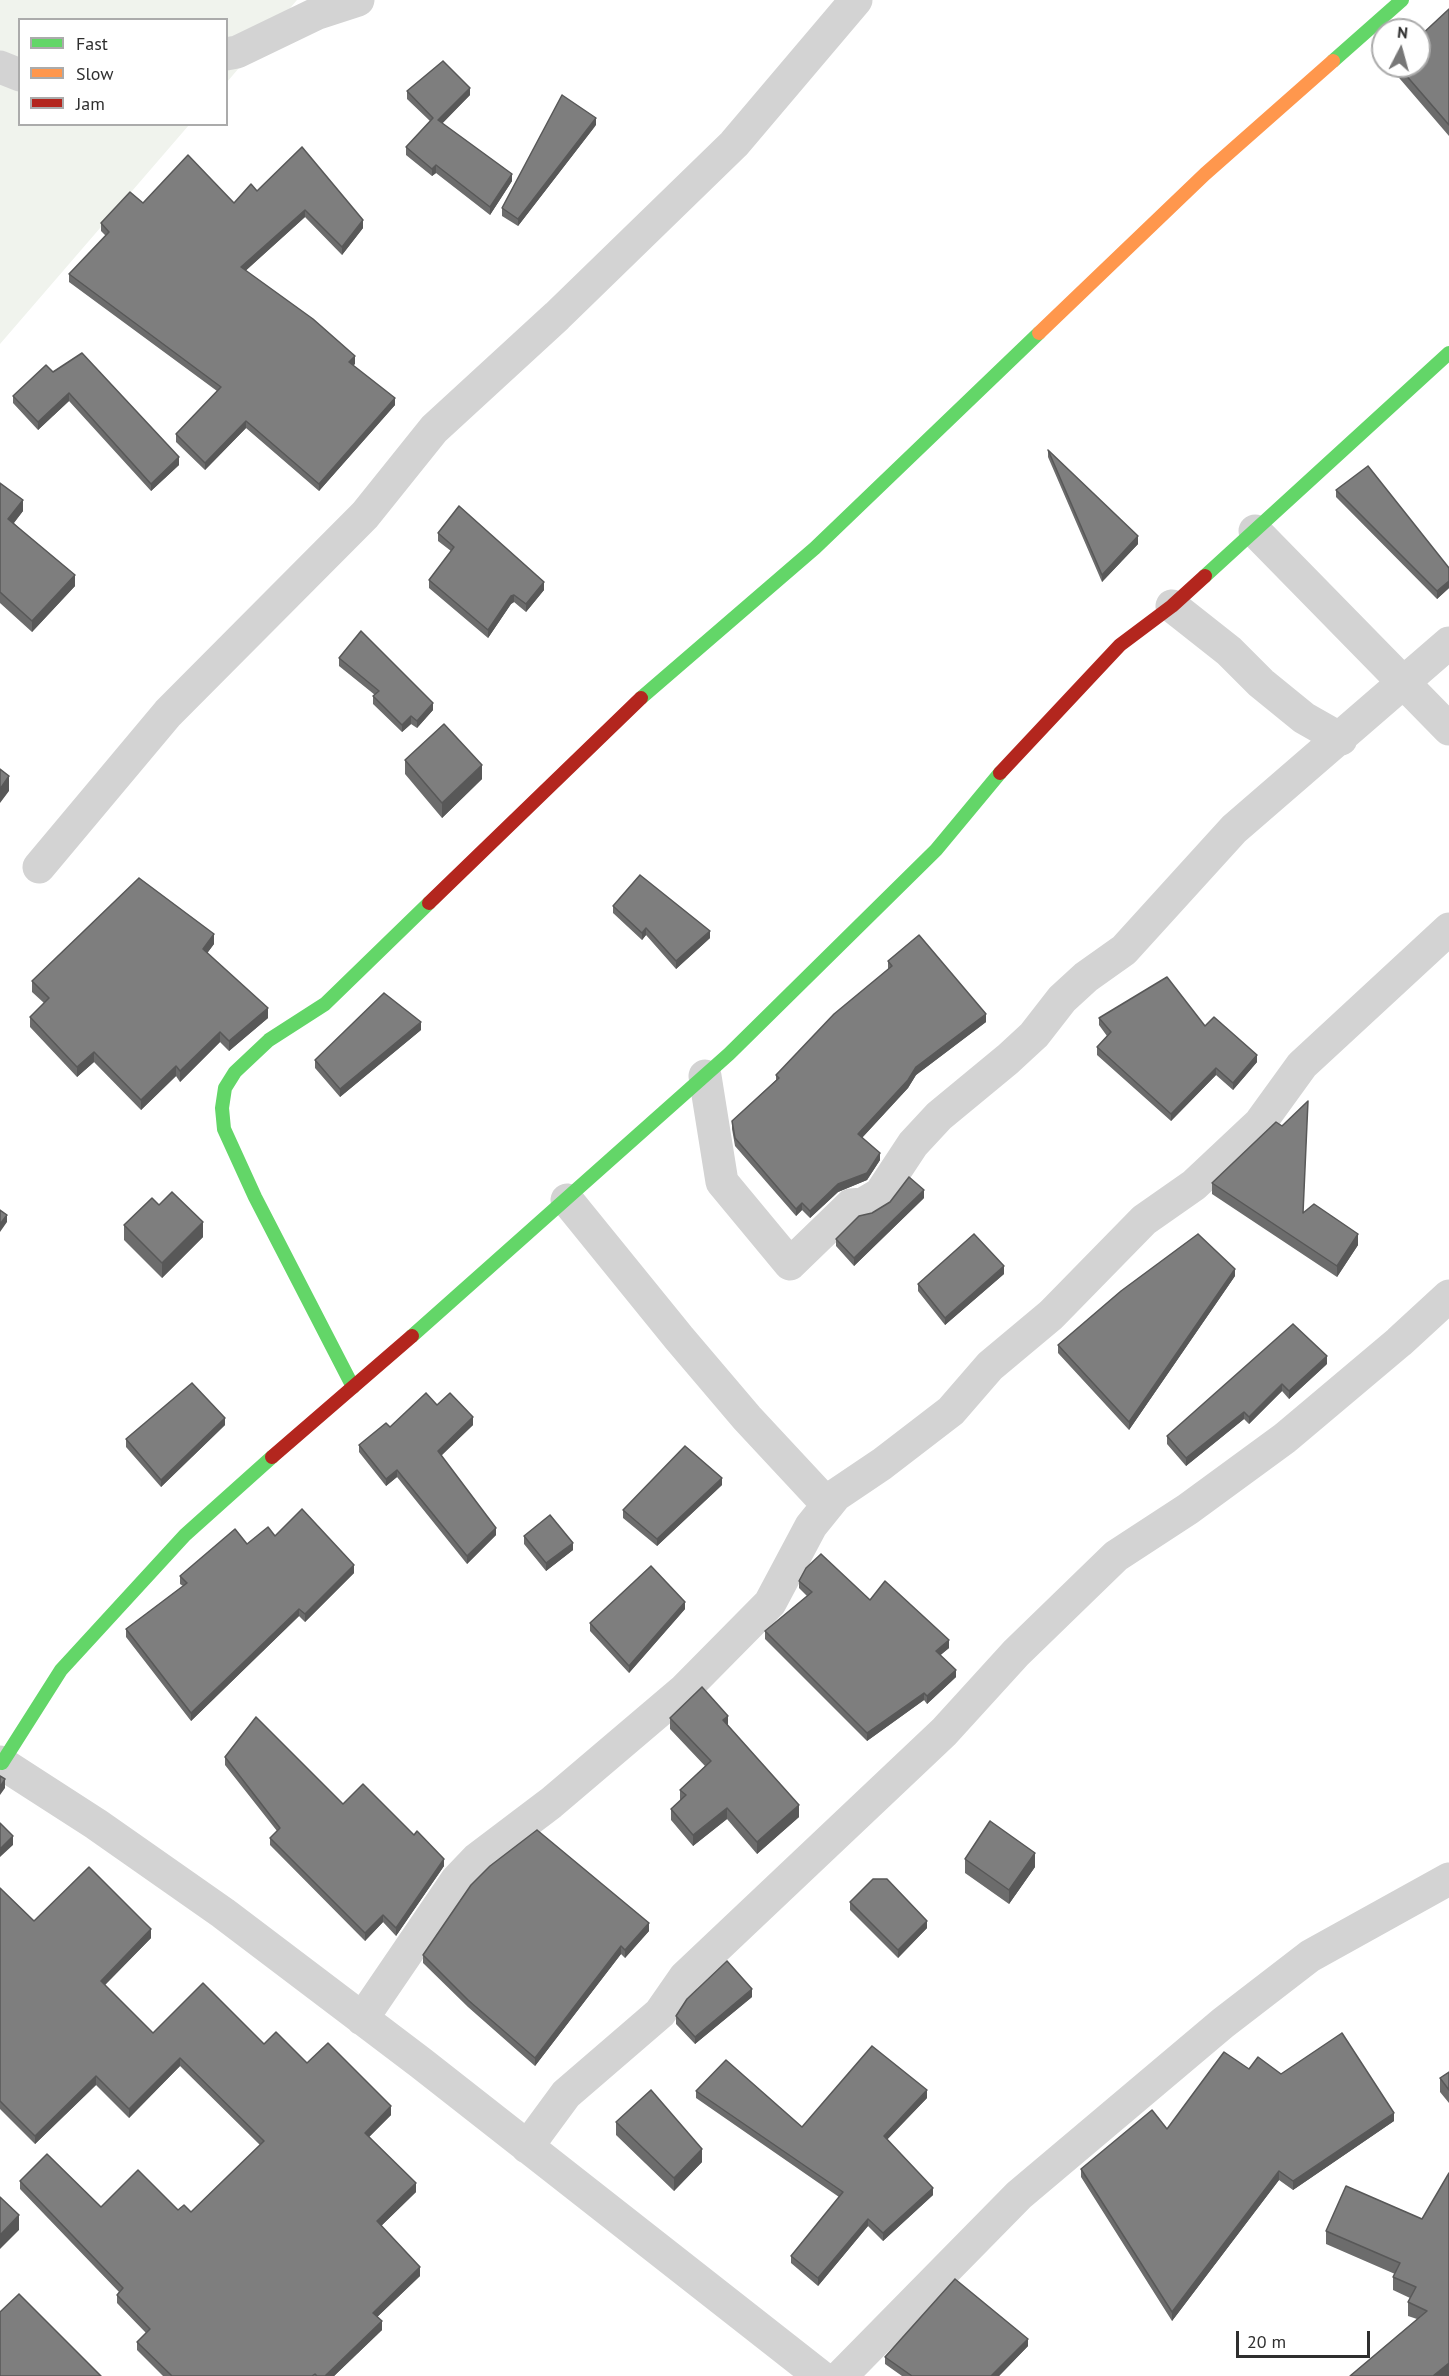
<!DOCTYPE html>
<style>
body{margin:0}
#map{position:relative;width:1449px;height:2376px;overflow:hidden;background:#fff;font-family:"PT Sans",sans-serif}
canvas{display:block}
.legend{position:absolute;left:18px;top:18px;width:210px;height:108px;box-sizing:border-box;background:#fff;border:2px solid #ababab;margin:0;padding:8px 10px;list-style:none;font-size:18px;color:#2e2e2e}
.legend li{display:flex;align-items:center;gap:12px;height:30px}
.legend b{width:30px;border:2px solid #ababab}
.north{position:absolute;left:1371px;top:18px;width:60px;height:60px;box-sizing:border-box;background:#fff;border:2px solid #ababab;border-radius:50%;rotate:6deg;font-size:16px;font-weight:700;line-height:24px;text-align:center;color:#2e2e2e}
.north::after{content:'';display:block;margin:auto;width:21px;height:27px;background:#777;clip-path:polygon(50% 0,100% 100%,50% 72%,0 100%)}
.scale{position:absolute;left:1236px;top:2331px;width:134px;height:27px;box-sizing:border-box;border:3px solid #2e2e2e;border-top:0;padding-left:8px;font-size:18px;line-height:21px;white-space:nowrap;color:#2e2e2e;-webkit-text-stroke:4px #fff;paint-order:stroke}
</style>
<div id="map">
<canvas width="1449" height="2376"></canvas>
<ul class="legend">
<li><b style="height:8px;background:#63d668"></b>Fast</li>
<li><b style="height:8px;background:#ff974d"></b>Slow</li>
<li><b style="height:8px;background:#b3261e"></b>Jam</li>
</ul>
<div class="north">N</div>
<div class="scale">20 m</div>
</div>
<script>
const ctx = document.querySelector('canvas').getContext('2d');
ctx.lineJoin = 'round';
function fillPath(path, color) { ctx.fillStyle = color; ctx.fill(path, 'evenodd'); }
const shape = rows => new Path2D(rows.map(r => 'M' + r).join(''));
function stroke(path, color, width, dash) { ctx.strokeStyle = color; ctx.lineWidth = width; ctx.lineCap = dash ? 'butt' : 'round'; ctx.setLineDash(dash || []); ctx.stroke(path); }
const green = shape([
 [0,0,297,0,227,82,226,20,20,20,20,124,189,125,0,344]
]);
const street = shape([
 [226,54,237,52,318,13,358,0],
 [0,67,20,75],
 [1255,531,1449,729],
 [1172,606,1229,651,1261,683,1304,718,1341,739],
 [39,867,168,713,365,515,434,429,557,316,734,144,856,0],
 [705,1076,722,1182,790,1264,851,1205,863,1204,880,1194,913,1144,939,1116,1008,1059,1034,1035,1062,999,1086,977,1124,950,1234,829,1449,643],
 [567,1200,679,1338,747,1418,828,1505],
 [0,1762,96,1824,223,1913,421,2063,820,2376],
 [362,2019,456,1881,477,1859,551,1803,684,1690,770,1603,811,1526,836,1495,882,1464,951,1411,990,1366,1051,1315,1144,1220,1194,1185,1260,1123,1302,1065,1449,929],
 [527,2147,566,2094,660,2013,685,1977,944,1732,1016,1653,1116,1556,1188,1509,1285,1438,1399,1342,1449,1296],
 [841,2376,1019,2195,1223,2023,1310,1956,1449,1879]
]);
const fast = shape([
 [1333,61,1402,0],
 [1205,576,1449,353],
 [641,698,815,548,1039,333],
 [412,1336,729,1054,936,850,1000,773],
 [353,1387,255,1197,224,1129,222,1108,225,1088,235,1072,269,1040,325,1004,429,903],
 [2,1763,61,1670,185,1535,272,1457]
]);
const slow = shape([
 [1039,333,1205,174,1333,61]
]);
const jam = shape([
 [1000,773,1120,645,1172,606,1205,576],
 [429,903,641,698],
 [272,1457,412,1336]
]);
const wall = shape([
 [1449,9,1449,136,1394,72,1394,66,1419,66],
 [407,91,470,95,442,123,512,181,490,215,436,173,432,176,406,155,406,147,430,121,407,99],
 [596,125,518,226,502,216,502,208],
 [257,191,363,228,342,255,305,217,245,271,355,364,353,365,395,405,319,491,246,428,205,470,176,442,176,434,217,391,69,282,69,274,106,236,101,231,101,223,143,203,234,203],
 [53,372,179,465,151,491,69,401,38,430,13,403,13,396],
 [1048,450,1138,544,1102,582,1048,457],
 [0,483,23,511,14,523,75,586,32,632,0,603],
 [1336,490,1449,568,1449,588,1437,599,1336,497],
 [438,533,544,590,526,612,514,602,511,604,488,638,429,588,429,580,451,551,438,541],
 [339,658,433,710,417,728,411,724,402,732,373,704,373,696,375,695,339,666],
 [405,760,482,779,442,818,405,774],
 [613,906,710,938,676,969,646,935,642,940,613,913],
 [214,944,207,953,268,1018,229,1051,220,1042,180,1082,176,1076,141,1110,94,1062,77,1077,30,1027,30,1017,44,1003,32,992,32,981],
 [888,961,986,1022,916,1075,908,1088,862,1138,880,1160,867,1180,838,1192,810,1218,802,1210,796,1216,735,1146,732,1129,732,1121,776,1080,776,1075,888,969],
 [1099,1018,1205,1026,1257,1062,1233,1090,1216,1075,1171,1121,1097,1055,1097,1047,1107,1036,1099,1025],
 [421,1030,340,1097,315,1068,315,1060],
 [1212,1183,1304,1213,1358,1245,1337,1277,1212,1194],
 [924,1198,854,1266,836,1246,836,1239,872,1213],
 [159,1205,203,1237,162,1278,124,1240,124,1225],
 [1004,1274,945,1325,918,1291,918,1284],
 [1235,1276,1129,1430,1058,1353,1058,1345],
 [1327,1364,1289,1399,1282,1391,1249,1424,1244,1419,1186,1466,1167,1444,1167,1436],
 [437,1405,473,1425,441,1455,496,1535,467,1564,397,1477,386,1486,359,1452,359,1445,390,1427],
 [225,1425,161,1487,126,1447,126,1439],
 [722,1485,657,1546,623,1518,623,1510],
 [275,1536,354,1573,305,1622,299,1616,191,1721,126,1637,126,1629,183,1586,180,1584,180,1576,247,1544],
 [524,1536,573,1550,546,1571,524,1544],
 [799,1581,870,1600,949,1648,940,1655,956,1677,927,1704,924,1700,867,1741,765,1639,765,1631,807,1596,799,1588],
 [685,1609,629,1673,590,1631,590,1623],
 [670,1718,728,1726,799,1817,757,1854,727,1819,693,1846,671,1820,671,1809,680,1801,680,1790,705,1766,670,1729],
 [225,1757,343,1804,414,1835,444,1866,396,1936,383,1922,365,1941,270,1845,270,1838,277,1831,225,1765],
 [965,1859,1035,1867,1009,1904,965,1873],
 [0,1888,34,1921,151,1938,105,1985,153,2033,264,2044,307,2063,391,2115,369,2137,416,2192,381,2226,420,2276,377,2317,382,2330,334,2376,163,2376,137,2350,137,2342,146,2333,117,2303,117,2295,119,2292,20,2189,20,2181,101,2207,178,2210,191,2212,260,2145,180,2066,129,2118,96,2085,35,2144,0,2109],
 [850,1902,927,1928,898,1958,850,1910],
 [649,1931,625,1958,621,1954,535,2066,468,2007,423,1963,423,1955],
 [752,1997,695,2044,676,2024,676,2016],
 [1249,2069,1281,2074,1394,2121,1293,2190,1279,2180,1172,2321,1081,2177,1081,2169,1167,2129],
 [1449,2072,1449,2103,1440,2092,1440,2078],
 [696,2091,802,2127,927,2098,887,2139,933,2195,883,2241,868,2226,818,2286,791,2263,791,2256,839,2197,696,2098],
 [616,2122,702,2162,674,2191,616,2135],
 [1422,2219,1449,2376,1350,2376,1417,2319,1408,2316,1408,2302,1410,2298,1393,2290,1393,2277,1395,2274,1326,2244,1326,2231],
 [1028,2346,999,2376,902,2376,885,2364,885,2357]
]);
const shadedWall = shape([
 [470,88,470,95,438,128,438,120],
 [596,118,596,125,518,226,518,219],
 [436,165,436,173,432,176,432,169],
 [512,174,512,181,490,215,490,207],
 [305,210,305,217,241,275,241,267],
 [363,220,363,228,342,255,342,247],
 [355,356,355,364,349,369,349,362],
 [69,393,69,401,38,430,38,422],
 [395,398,395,405,319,491,319,484],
 [246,421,246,428,205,470,205,463],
 [179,457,179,465,151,491,151,484],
 [23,500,23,511,8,530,8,519],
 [1138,536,1138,544,1102,582,1102,575],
 [75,575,75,586,32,632,32,621],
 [1449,581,1449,588,1437,599,1437,591],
 [544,582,544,590,526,612,526,604],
 [514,595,514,602,511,604,488,638,488,630,511,596],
 [433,703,433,710,417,728,417,721],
 [411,716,411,724,402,732,402,725],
 [482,765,482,779,442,818,442,803],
 [9,776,9,791,0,803,0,789],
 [646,928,646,935,642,940,642,933],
 [710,931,710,938,676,969,676,961],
 [214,934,214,944,203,959,203,949],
 [268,1008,268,1018,229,1051,229,1041],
 [986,1014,986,1022,916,1075,908,1088,858,1142,858,1134,916,1067],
 [421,1022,421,1030,340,1097,340,1089],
 [220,1032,220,1042,180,1082,180,1071],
 [94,1052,94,1062,77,1077,77,1067],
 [1257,1055,1257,1062,1233,1090,1233,1083],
 [176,1066,176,1076,141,1110,141,1100],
 [1216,1068,1216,1075,1171,1121,1171,1114],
 [880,1153,880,1160,867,1180,838,1192,810,1218,810,1211,838,1184],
 [924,1190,924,1198,854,1266,854,1258],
 [802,1203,802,1210,796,1216,796,1209],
 [7,1215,7,1222,0,1232,0,1224],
 [203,1222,203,1237,162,1278,162,1263],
 [1358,1234,1358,1245,1337,1277,1337,1266],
 [1004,1266,1004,1274,945,1325,945,1318],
 [1235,1269,1235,1276,1129,1430,1129,1422],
 [1327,1356,1327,1364,1289,1399,1289,1391],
 [1282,1384,1282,1391,1249,1424,1249,1417],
 [1244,1412,1244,1419,1186,1466,1186,1458],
 [473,1417,473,1425,438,1459,438,1451],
 [225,1418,225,1425,161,1487,161,1480],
 [397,1470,397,1477,386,1486,386,1479],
 [722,1478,722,1485,657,1546,657,1539],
 [496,1528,496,1535,467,1564,467,1556],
 [573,1543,573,1550,546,1571,546,1563],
 [354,1565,354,1573,305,1622,305,1614],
 [685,1602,685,1609,629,1673,629,1666],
 [299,1609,299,1616,191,1721,191,1713],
 [949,1640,949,1648,936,1659,936,1651],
 [956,1670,956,1677,927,1704,927,1696],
 [924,1693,924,1700,867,1741,867,1733],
 [728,1716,728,1728,723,1720],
 [5,1779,5,1788,0,1795,0,1787],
 [799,1805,799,1817,757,1854,757,1842],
 [727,1808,727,1819,693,1846,693,1835],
 [13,1836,13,1845,0,1857,0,1849],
 [1035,1853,1035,1867,1009,1904,1009,1890],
 [444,1859,444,1866,396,1936,396,1928],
 [383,1915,383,1922,365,1941,365,1933],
 [927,1921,927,1928,898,1958,898,1950],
 [649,1923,649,1931,625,1958,625,1950],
 [151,1929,151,1938,101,1989,101,1981],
 [621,1946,621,1954,535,2066,535,2058],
 [752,1989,752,1997,695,2044,695,2037],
 [180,2058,180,2066,129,2118,129,2109],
 [96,2076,96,2085,35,2144,35,2136],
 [927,2090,927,2098,884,2143,884,2136],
 [391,2106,391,2115,365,2141,365,2133],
 [1394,2113,1394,2121,1293,2190,1293,2181],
 [702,2149,702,2162,674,2191,674,2178],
 [1279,2171,1279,2180,1172,2321,1172,2312],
 [416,2183,416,2192,377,2230,377,2221],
 [933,2188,933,2195,883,2241,883,2233],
 [19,2215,19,2230,0,2249,0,2235],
 [868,2219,868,2226,818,2286,818,2278],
 [420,2267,420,2276,373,2321,373,2313],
 [382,2321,382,2330,334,2376,325,2376],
 [1028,2339,1028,2346,999,2376,991,2376],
 [1449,2363,1449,2376,1433,2376]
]);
const building = shape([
 [1449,9,1449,125,1398,66,1419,66,1419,37,1449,9],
 [443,61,470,88,438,120,512,174,490,207,436,165,432,169,406,147,433,118,407,91,443,61],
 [562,95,596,118,518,219,502,208,562,95],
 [302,147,363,220,342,247,305,210,241,267,313,319,355,356,349,362,395,398,319,484,246,421,205,463,176,434,221,387,69,274,109,232,101,223,130,192,143,203,188,155,234,203,251,184,257,191,302,147],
 [82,353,179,457,151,484,69,393,38,422,13,396,46,365,53,372,82,353],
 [1048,450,1138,536,1102,575,1048,450],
 [1368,466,1449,568,1449,581,1437,591,1336,490,1368,466],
 [0,483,23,500,8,519,75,575,32,621,0,592,0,483],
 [459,506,544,582,526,604,514,595,511,596,488,630,429,580,454,547,438,533,459,506],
 [361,631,433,703,417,721,411,716,402,725,373,696,379,691,339,658,361,631],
 [444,724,482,765,442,803,405,760,444,724],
 [0,769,9,776,0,789,0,769],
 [640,875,710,931,676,961,646,928,642,933,613,906,640,875],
 [139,878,214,934,203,949,268,1008,229,1041,220,1032,180,1071,176,1066,141,1100,94,1052,77,1067,30,1017,49,998,32,981,139,878],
 [919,935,986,1014,916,1067,908,1080,858,1134,880,1153,867,1173,838,1184,810,1211,802,1203,796,1209,735,1138,732,1121,779,1078,776,1075,834,1014,892,966,888,961,919,935],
 [1167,977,1205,1026,1214,1017,1257,1055,1233,1083,1216,1068,1171,1114,1097,1047,1111,1032,1099,1018,1167,977],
 [384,993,421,1022,340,1089,315,1060,384,993],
 [1308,1101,1303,1213,1314,1204,1358,1234,1337,1266,1212,1183,1276,1122,1282,1126,1308,1101],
 [909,1177,924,1190,854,1258,836,1239,859,1216,872,1213,890,1202,909,1177],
 [172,1192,203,1222,162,1263,124,1225,152,1198,159,1205,172,1192],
 [0,1210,7,1215,0,1224,0,1210],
 [974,1234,1004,1266,945,1318,918,1284,974,1234],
 [1198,1234,1235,1269,1129,1422,1058,1345,1121,1291,1198,1234],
 [1293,1324,1327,1356,1289,1391,1282,1384,1249,1417,1244,1412,1186,1458,1167,1436,1293,1324],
 [192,1383,225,1418,161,1480,126,1439,192,1383],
 [426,1393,437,1405,450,1393,473,1417,438,1451,496,1528,467,1556,397,1470,386,1479,359,1445,386,1423,390,1427,426,1393],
 [685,1446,722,1478,657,1539,623,1510,685,1446],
 [302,1509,354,1565,305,1614,299,1609,191,1713,126,1629,187,1583,180,1576,235,1529,247,1544,268,1527,275,1536,302,1509],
 [550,1515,573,1543,546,1563,524,1536,550,1515],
 [821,1554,870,1600,885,1581,949,1640,936,1651,956,1670,927,1696,924,1693,867,1733,765,1631,812,1592,799,1581,806,1568,821,1554],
 [651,1566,685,1602,629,1666,590,1623,651,1566],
 [702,1687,728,1716,723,1720,799,1805,757,1842,727,1808,693,1835,671,1809,686,1795,680,1790,711,1761,670,1718,702,1687],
 [256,1717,343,1804,363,1784,414,1835,417,1831,444,1859,396,1928,383,1915,365,1933,270,1838,280,1828,225,1757,256,1717],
 [0,1776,5,1779,0,1787,0,1776],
 [990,1821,1035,1853,1009,1890,965,1859,990,1821],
 [0,1823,13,1836,0,1849,0,1823],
 [537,1830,649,1923,625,1950,621,1946,535,2058,468,2000,423,1955,471,1885,490,1866,537,1830],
 [89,1867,151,1929,101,1981,153,2033,203,1983,264,2044,276,2032,307,2063,328,2043,391,2106,365,2133,416,2183,377,2221,420,2267,373,2313,382,2321,325,2376,317,2376,315,2374,312,2376,172,2376,137,2342,150,2329,117,2295,123,2288,20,2181,47,2154,101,2207,138,2170,178,2210,184,2205,191,2212,264,2141,180,2058,129,2109,96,2076,35,2136,0,2101,0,1888,34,1921,89,1867],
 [873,1879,887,1879,927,1921,898,1950,850,1902,873,1879],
 [727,1961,752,1989,695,2037,676,2016,687,1999,727,1961],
 [1342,2033,1394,2113,1293,2181,1279,2171,1172,2312,1081,2169,1152,2110,1167,2129,1224,2052,1249,2069,1258,2057,1281,2074,1342,2033],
 [872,2046,927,2090,884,2136,933,2188,883,2233,868,2219,818,2278,791,2256,843,2192,696,2091,726,2060,802,2127,872,2046],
 [1449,2072,1449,2090,1440,2078,1449,2072],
 [651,2090,702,2149,674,2178,616,2122,651,2090],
 [1449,2173,1449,2363,1433,2376,1350,2376,1427,2311,1408,2302,1416,2287,1393,2277,1400,2263,1326,2231,1346,2186,1422,2219,1449,2173],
 [0,2197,19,2215,0,2235,0,2197],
 [955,2279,1028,2339,991,2376,912,2376,885,2357,955,2279],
 [19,2294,101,2376,0,2376,0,2312,19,2294]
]);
fillPath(green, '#f0f3ed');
stroke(street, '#d3d3d3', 33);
stroke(fast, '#63d668', 14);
stroke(slow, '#ff974d', 14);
stroke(jam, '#b3261e', 14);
fillPath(wall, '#6c6c6c');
fillPath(shadedWall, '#585858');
fillPath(building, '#7e7e7e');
stroke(building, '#585858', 1.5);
</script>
